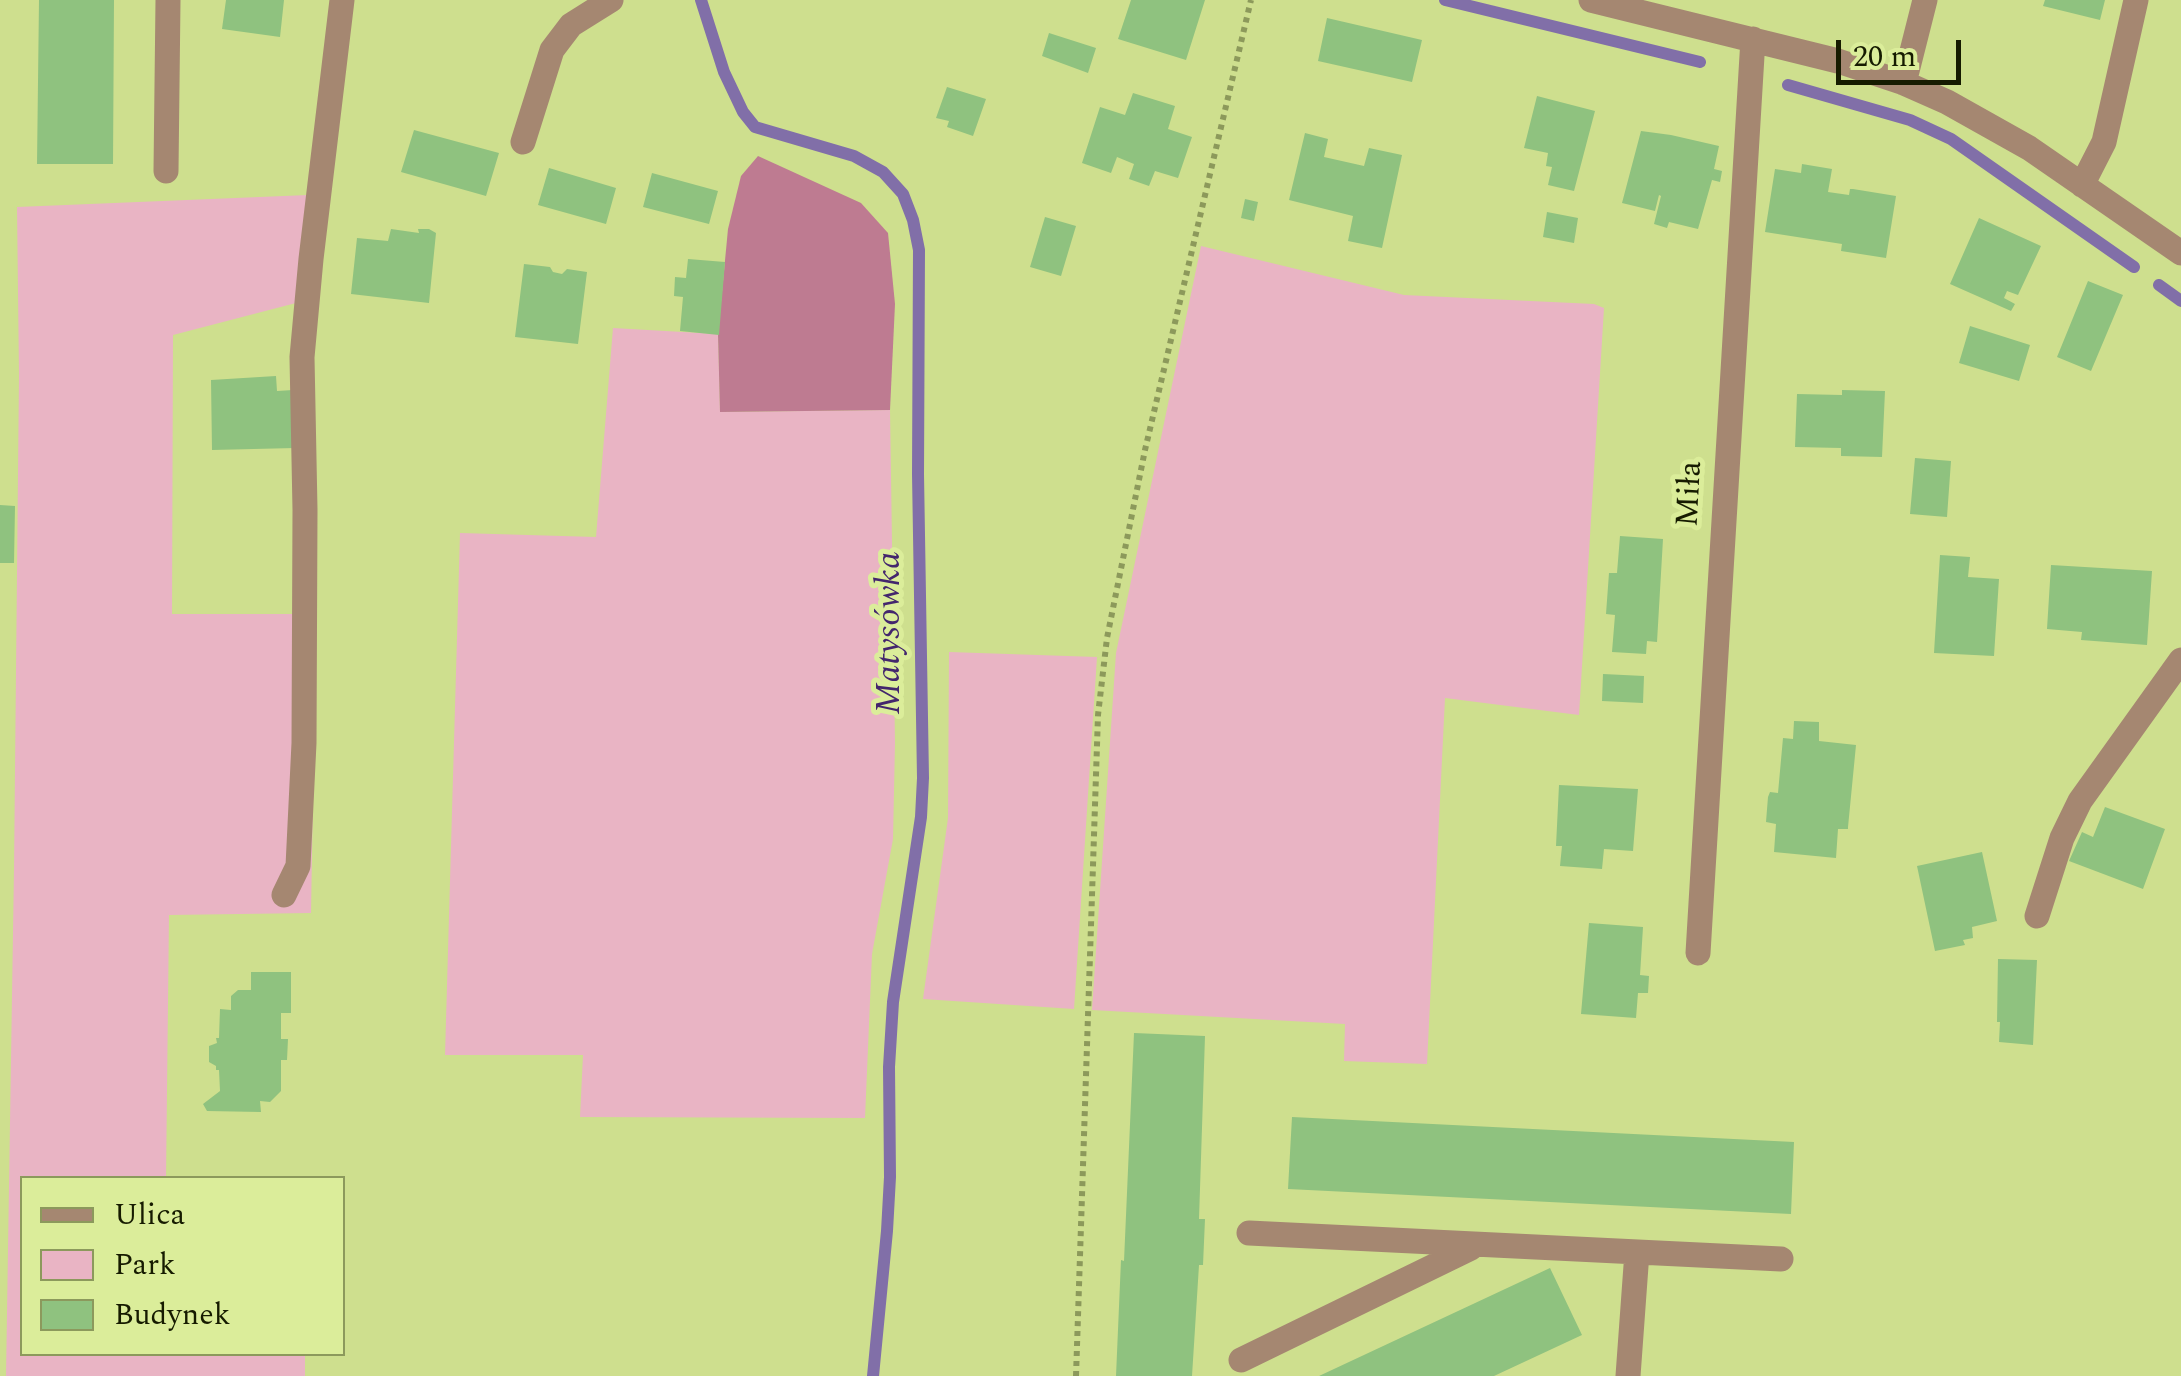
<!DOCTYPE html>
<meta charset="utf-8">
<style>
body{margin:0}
#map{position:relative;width:2181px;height:1376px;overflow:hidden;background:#cedf8e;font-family:Spectral,serif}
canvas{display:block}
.legend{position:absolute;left:20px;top:1176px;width:325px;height:180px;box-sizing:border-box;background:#dbed9a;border:2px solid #8c995c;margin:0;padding:12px 18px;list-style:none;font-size:30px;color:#161b00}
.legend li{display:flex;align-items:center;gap:20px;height:50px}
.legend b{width:50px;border:2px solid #8c995c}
.scale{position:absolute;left:1836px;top:40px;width:125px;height:45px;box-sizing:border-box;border:5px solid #161b00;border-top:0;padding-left:12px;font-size:30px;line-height:35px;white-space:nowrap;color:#161b00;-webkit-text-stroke:8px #dbed9a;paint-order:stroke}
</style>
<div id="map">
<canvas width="2181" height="1376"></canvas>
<ul class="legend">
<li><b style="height:12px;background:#a58771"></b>Ulica</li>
<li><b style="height:28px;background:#e9b4c4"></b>Park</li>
<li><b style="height:28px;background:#8fc27f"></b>Budynek</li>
</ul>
<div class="scale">20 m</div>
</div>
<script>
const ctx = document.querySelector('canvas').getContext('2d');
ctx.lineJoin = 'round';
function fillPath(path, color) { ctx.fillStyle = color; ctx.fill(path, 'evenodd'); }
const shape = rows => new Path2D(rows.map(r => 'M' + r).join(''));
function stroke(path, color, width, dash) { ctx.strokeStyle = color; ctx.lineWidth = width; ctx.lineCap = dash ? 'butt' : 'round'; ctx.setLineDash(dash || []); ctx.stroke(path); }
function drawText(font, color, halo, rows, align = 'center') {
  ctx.font = font + ' Spectral,serif'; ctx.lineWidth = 10; ctx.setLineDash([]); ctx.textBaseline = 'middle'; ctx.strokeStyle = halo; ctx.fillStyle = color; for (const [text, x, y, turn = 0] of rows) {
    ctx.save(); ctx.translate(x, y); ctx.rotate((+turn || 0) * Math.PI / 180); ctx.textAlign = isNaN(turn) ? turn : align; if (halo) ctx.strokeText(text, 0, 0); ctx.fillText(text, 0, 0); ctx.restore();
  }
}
const green = shape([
 [308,195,296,303,173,335,172,614,316,614,311,913,169,915,166,1178,22,1178,22,1354,305,1354,305,1376,6,1376,14,869,19,375,17,207],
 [1201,246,1404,295,1594,304,1604,308,1579,715,1445,698,1427,1064,1344,1061,1345,1024,1092,1010,1116,653],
 [613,328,718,334,720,412,890,410,895,743,893,839,872,954,865,1118,580,1117,583,1055,445,1055,460,533,596,537],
 [949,652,1097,657,1074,1009,923,999,948,818]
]);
const forest = shape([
 [758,156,861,203,888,233,895,304,890,410,720,412,718,334,728,229,741,176]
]);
const stream = shape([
 [701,0,724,72,743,112,755,127,854,156,883,172,903,194,913,220,919,250,918,474,923,778,921,817,893,1002,889,1067,890,1177,887,1231,873,1376],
 [1445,0,1700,62],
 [1788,85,1910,120,1951,139,2134,267],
 [2159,285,2181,301]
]);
const building = shape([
 [39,0,114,0,113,164,37,164],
 [226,0,284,0,280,37,222,29],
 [1131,0,1205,0,1186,60,1118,39],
 [2045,0,2105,0,2100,20,2043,6],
 [1327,18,1422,40,1412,82,1318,61],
 [1049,33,1096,48,1088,73,1042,56],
 [947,87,986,99,973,136,947,127,949,121,936,118],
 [1133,93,1175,106,1168,129,1192,137,1178,178,1155,171,1149,186,1129,179,1134,164,1117,157,1111,173,1082,163,1100,107,1125,115],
 [1537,96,1595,111,1574,191,1548,185,1552,167,1546,166,1548,153,1524,148],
 [414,130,499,153,486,196,401,172],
 [1641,131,1671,135,1719,146,1714,169,1722,171,1720,182,1712,180,1698,229,1669,222,1667,228,1654,224,1661,196,1659,195,1655,211,1622,203],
 [1305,133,1328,139,1324,157,1364,166,1369,148,1402,155,1382,248,1348,241,1353,216,1289,200],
 [1802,164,1832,169,1828,192,1849,195,1850,189,1853,189,1896,196,1886,258,1841,251,1842,244,1765,232,1775,169,1801,173],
 [549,168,616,188,606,224,538,205],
 [652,173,718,191,709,224,643,207],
 [1245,199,1258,202,1254,221,1241,218],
 [1547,212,1578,218,1574,243,1543,237],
 [1045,217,1076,226,1061,276,1030,267],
 [1979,218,2041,246,2018,295,2007,291,2004,298,2015,304,2011,311,1950,284],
 [391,229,419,233,418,229,429,229,436,233,429,303,351,294,357,238,388,241],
 [688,259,725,262,719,335,680,331,683,297,674,296,675,277,686,278],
 [524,264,550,267,553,272,562,274,567,269,587,272,578,344,515,337],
 [2088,281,2123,295,2091,371,2057,357],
 [1970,326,2030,345,2019,381,1959,363],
 [276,376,277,391,293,390,295,448,212,450,211,380],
 [1842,390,1885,391,1882,457,1841,456,1841,448,1795,447,1797,394,1842,395],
 [1915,458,1951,461,1947,517,1910,514],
 [0,505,15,506,14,563,0,563],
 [1620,536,1663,539,1657,642,1647,641,1646,654,1612,652,1615,615,1606,614,1609,573,1617,573],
 [1940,555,1970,557,1968,577,1999,579,1994,656,1934,653],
 [2051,565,2152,571,2147,645,2081,640,2082,632,2047,629],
 [1603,674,1644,676,1643,703,1602,701],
 [1794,721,1819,722,1819,741,1856,745,1848,827,1848,829,1838,829,1836,858,1774,852,1776,824,1766,822,1768,797,1770,792,1778,793,1783,738,1793,739],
 [1559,785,1638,789,1633,851,1604,849,1602,869,1560,866,1562,846,1556,846],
 [2105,807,2165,829,2143,889,2069,861,2082,832,2093,837],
 [1982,852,1997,921,1972,927,1973,938,1963,940,1965,945,1935,951,1917,866],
 [1589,923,1643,927,1640,975,1649,976,1648,993,1638,993,1636,1018,1581,1014],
 [1998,959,2037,960,2033,1045,1999,1042,2000,1022,1997,1022],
 [251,972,291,972,291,1013,281,1013,281,1039,288,1039,287,1060,281,1060,281,1091,270,1102,260,1101,261,1112,207,1111,203,1104,220,1091,219,1070,216,1070,216,1066,209,1062,209,1046,217,1043,216,1038,219,1038,220,1009,231,1010,231,996,238,990,251,990],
 [1134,1033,1205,1036,1199,1219,1205,1219,1203,1265,1199,1265,1192,1376,1116,1376,1121,1260,1124,1261],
 [1292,1117,1794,1142,1791,1214,1288,1189],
 [1550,1268,1582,1335,1494,1376,1319,1376]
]);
const path = shape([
 [1076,1376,1098,715,1107,638,1145,450,1251,0]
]);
const minor = shape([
 [1591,0,1838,61,1904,83,1947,102,2029,148,2181,253],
 [1904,83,1925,0],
 [523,142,552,50,571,25,611,0],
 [166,171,168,0],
 [2082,185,2104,142,2136,0],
 [284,895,298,866,304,743,305,510,302,357,311,259,342,0],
 [2037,916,2062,838,2080,801,2181,660],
 [1698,953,1753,39],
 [1249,1233,1781,1259],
 [1241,1360,1471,1248],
 [1628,1376,1637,1252]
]);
const streetNames = [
 ["Miła",1692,494,-87]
];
const waterNames = [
 ["Matysówka",892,633,-90]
];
fillPath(green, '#e9b4c4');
fillPath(forest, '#be7b91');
stroke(stream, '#816fa8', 12);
fillPath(building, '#8fc27f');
stroke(path, '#8c995b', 6, [5, 5]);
stroke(minor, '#a58771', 25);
drawText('32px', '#161b00', '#dbed9a', streetNames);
drawText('italic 35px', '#43266d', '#dbed9a', waterNames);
</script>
